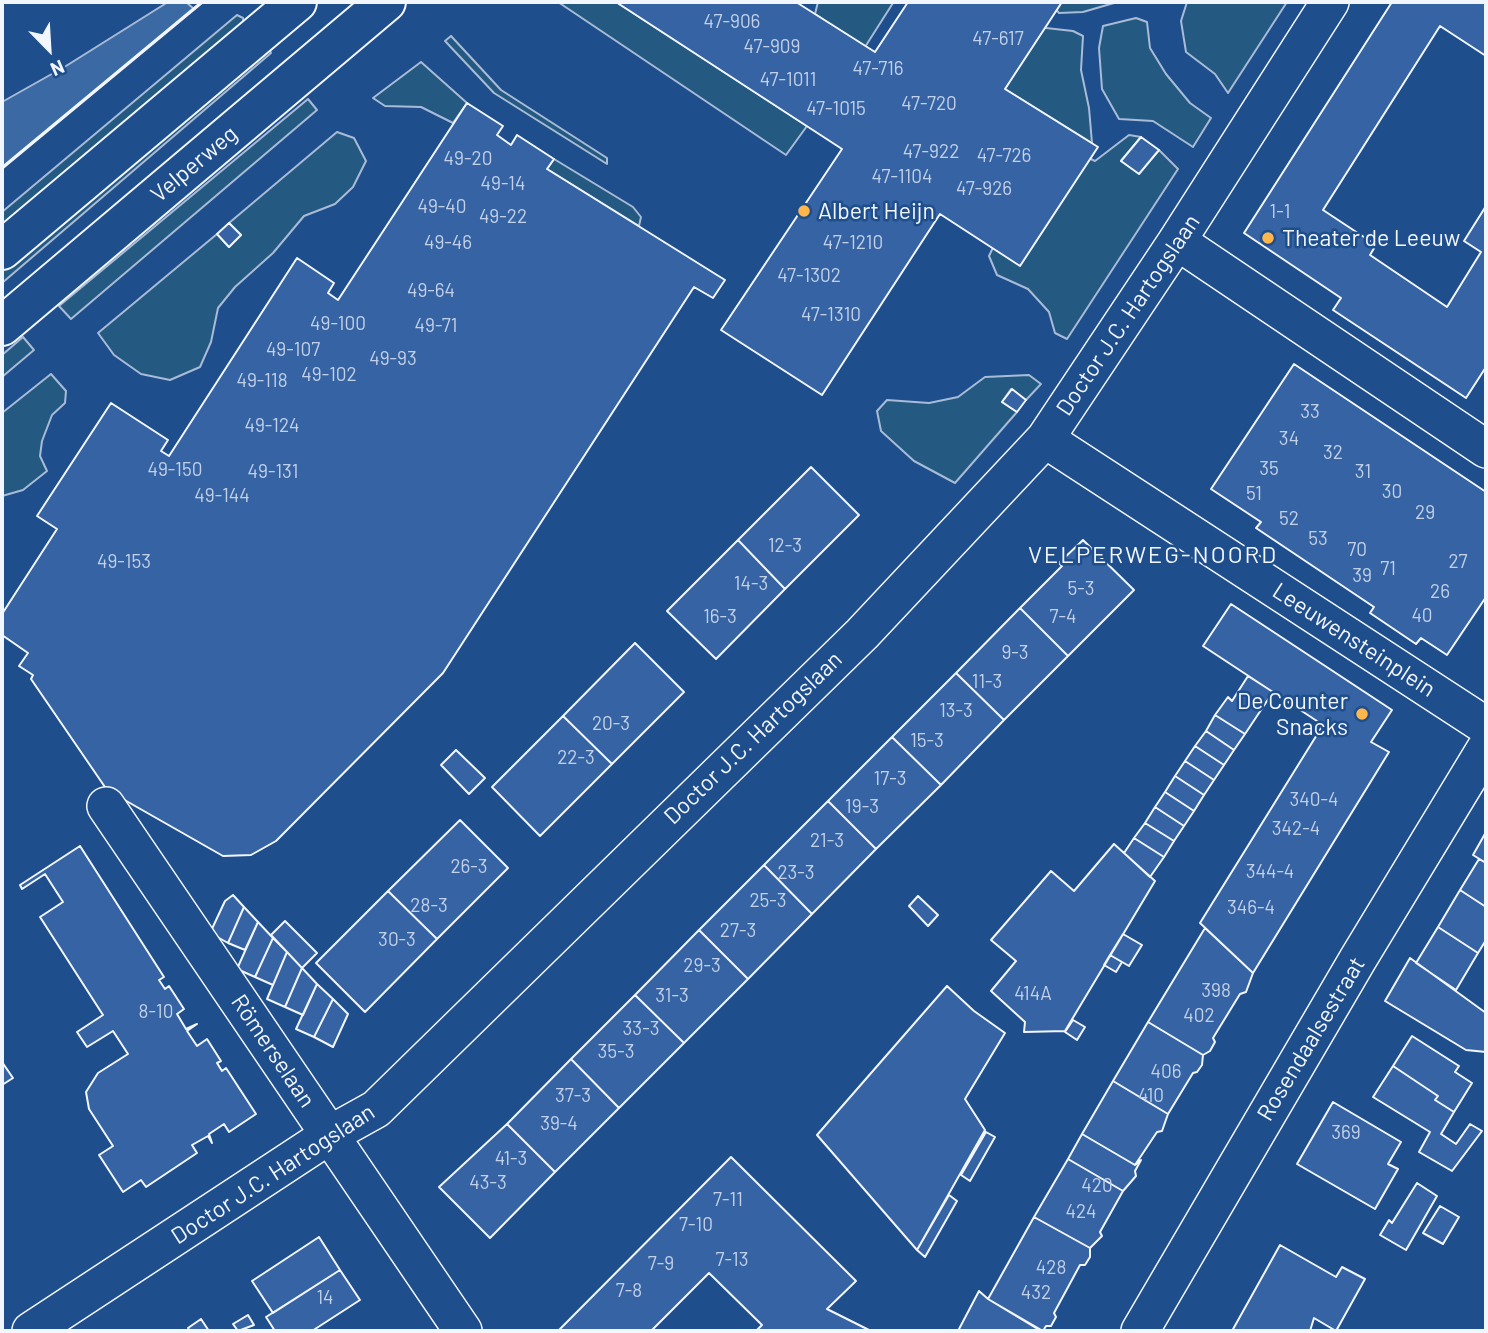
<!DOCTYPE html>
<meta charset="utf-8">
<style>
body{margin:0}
#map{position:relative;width:1488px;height:1333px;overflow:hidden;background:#1f4e8c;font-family:Barlow,sans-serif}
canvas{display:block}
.frame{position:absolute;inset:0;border:4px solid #f2f6ff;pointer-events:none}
.north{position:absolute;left:14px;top:14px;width:70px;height:70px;-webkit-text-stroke:5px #1f4e8c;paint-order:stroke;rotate:156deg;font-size:19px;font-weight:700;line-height:28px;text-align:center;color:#f2f6ff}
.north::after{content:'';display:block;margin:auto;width:24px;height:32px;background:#f2f6ff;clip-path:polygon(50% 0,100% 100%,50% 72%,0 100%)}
</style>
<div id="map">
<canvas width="1488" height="1333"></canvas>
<div class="frame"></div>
<div class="north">N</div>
</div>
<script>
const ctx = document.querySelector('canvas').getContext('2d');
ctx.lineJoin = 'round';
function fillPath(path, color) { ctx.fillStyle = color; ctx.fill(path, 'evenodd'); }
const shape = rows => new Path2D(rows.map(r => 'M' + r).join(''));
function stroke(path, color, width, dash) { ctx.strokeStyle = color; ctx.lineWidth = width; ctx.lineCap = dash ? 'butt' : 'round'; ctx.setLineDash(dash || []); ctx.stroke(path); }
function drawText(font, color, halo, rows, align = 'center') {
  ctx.font = font + ' Barlow,sans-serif'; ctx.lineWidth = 5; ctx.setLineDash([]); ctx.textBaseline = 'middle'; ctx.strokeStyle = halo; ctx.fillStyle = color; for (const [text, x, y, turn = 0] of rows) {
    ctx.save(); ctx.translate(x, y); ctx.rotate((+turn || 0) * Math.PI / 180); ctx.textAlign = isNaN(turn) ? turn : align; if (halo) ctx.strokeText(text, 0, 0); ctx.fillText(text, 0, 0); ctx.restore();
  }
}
const green = shape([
 [558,2,616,2,807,126,786,155,558,2],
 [818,2,891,2,893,3,865,47,815,14,818,2],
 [1049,2,1146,2,1114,3,1083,12,1059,13,1049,2],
 [1187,2,1287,2,1228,93,1215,74,1186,52,1181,21,1187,2],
 [237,15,243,18,244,24,2,228,2,212,237,15],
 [1136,18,1147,22,1150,48,1166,74,1190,103,1211,118,1193,147,1153,121,1119,119,1102,89,1099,48,1103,26,1136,18],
 [1037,27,1073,31,1083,36,1081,70,1089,108,1092,143,1005,89,1037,27],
 [451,36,501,90,607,158,607,164,494,93,445,41,451,36],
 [269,48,271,53,2,283,2,268,269,48],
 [421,62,467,103,453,123,421,107,385,106,373,98,421,62],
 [308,99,317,110,71,319,59,306,308,99],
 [337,132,354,138,366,161,353,187,335,204,304,216,273,253,235,287,218,308,211,342,200,367,170,380,141,374,114,355,98,333,217,234,229,247,241,235,229,223,337,132],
 [1129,135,1141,137,1121,161,1139,173,1159,150,1178,169,1067,339,1055,333,1049,312,1028,289,997,275,989,256,997,239,1076,152,1095,161,1129,135],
 [554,159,633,207,641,217,639,226,547,169,554,159],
 [23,337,34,350,2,377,2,355,23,337],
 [51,374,66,391,65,403,52,415,42,441,40,456,47,471,23,490,2,496,2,413,51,374],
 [1029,375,1041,384,1026,400,1011,389,1002,402,1017,412,955,483,914,461,881,431,877,411,887,400,929,403,958,397,985,377,1029,375]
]);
const water = shape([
 [168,2,186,2,194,9,2,168,2,102,66,66,168,2]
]);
const building = shape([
 [616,2,796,2,875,52,908,2,1062,2,1005,89,1098,147,1020,266,940,214,822,395,721,330,842,149,616,2],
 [1392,2,1486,2,1486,56,1440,26,1323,210,1376,245,1370,255,1447,307,1481,252,1464,241,1486,206,1486,367,1466,398,1333,310,1341,298,1244,233,1392,2],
 [467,103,503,126,497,135,511,145,517,135,554,159,547,169,725,280,713,298,694,287,443,673,276,841,251,855,223,856,107,790,31,679,33,675,19,666,28,653,2,635,2,614,57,529,37,516,111,403,168,440,161,451,169,456,297,258,334,283,328,293,338,300,467,103],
 [1141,137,1159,150,1139,174,1121,161,1141,137],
 [229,223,241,235,229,247,217,234,229,223],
 [1294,364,1486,492,1486,597,1447,655,1421,638,1416,644,1370,613,1374,607,1256,528,1261,522,1211,489,1294,364],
 [1012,389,1026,400,1017,412,1002,402,1012,389],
 [811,467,859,515,785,589,738,540,811,467],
 [738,540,785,589,716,659,667,611,738,540],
 [1083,540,1134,590,1068,656,1020,608,1062,566,1059,563,1083,540],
 [1231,604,1392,710,1371,742,1389,752,1253,973,1200,923,1323,725,1203,646,1231,604],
 [1020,608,1068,656,1004,720,956,673,1020,608],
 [635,643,684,692,612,764,563,716,635,643],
 [956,673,1004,720,941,785,892,737,956,673],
 [1248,676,1273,692,1245,734,1215,715,1228,697,1232,701,1248,676],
 [1215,715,1245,734,1234,750,1206,731,1215,715],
 [563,716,612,764,540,836,492,787,563,716],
 [1206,731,1234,750,1224,765,1195,746,1206,731],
 [892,737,941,785,876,849,828,801,892,737],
 [1195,746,1224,765,1214,780,1185,761,1195,746],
 [456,750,485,778,469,794,441,765,456,750],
 [1185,761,1214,780,1204,795,1175,776,1185,761],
 [1175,776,1204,795,1194,811,1165,792,1175,776],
 [1165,792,1194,811,1184,826,1155,807,1165,792],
 [828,801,876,849,812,914,764,865,828,801],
 [1155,807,1184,826,1174,841,1145,823,1155,807],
 [460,820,508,868,437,939,388,891,460,820],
 [1145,823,1174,841,1164,857,1134,838,1145,823],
 [1486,832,1486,863,1473,855,1486,832],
 [1134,838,1164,857,1150,877,1124,853,1134,838],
 [1114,844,1155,881,1065,1031,1024,1032,1025,1022,991,991,1016,961,991,940,1051,871,1074,891,1114,844],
 [80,846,164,977,159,980,165,989,169,986,184,1009,177,1014,186,1029,197,1024,187,1031,197,1046,207,1039,221,1061,217,1063,222,1071,226,1068,256,1114,229,1132,224,1124,209,1134,212,1143,208,1136,192,1145,197,1153,146,1187,141,1180,123,1192,99,1155,113,1146,89,1109,86,1092,98,1073,128,1054,113,1031,87,1047,77,1032,103,1015,40,917,63,902,45,874,22,889,20,885,80,846],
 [1479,859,1486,863,1486,907,1460,890,1479,859],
 [764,865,812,914,748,979,699,930,764,865],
 [1460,890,1486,907,1486,940,1478,953,1438,927,1460,890],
 [388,891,437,939,365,1012,316,963,388,891],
 [233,895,244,907,228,943,210,933,225,901,233,895],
 [918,896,938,915,928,926,909,906,918,896],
 [244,907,258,922,245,950,228,943,244,907],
 [285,921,317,953,302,968,271,935,285,921],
 [258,922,273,938,255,977,237,969,258,922],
 [1438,927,1478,953,1456,990,1416,963,1438,927],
 [1205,928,1253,973,1246,992,1240,994,1213,1038,1215,1042,1210,1051,1203,1055,1148,1022,1205,928],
 [699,930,748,979,684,1043,635,995,699,930],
 [1123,934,1142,945,1129,966,1110,955,1123,934],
 [273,938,287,952,273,985,255,977,273,938],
 [287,952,302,968,285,1007,267,999,287,952],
 [1110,955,1122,962,1116,972,1104,965,1110,955],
 [1410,958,1486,1013,1486,1052,1466,1050,1385,1001,1410,958],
 [302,968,317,984,303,1015,285,1007,302,968],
 [317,984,333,999,314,1037,296,1029,317,984],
 [947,986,974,1011,1005,1033,965,1099,985,1130,917,1250,817,1135,947,986],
 [635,995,684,1043,619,1108,571,1059,635,995],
 [333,999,348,1014,333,1047,314,1037,333,999],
 [1073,1020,1085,1027,1077,1040,1065,1032,1073,1020],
 [1148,1022,1203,1055,1202,1065,1197,1072,1193,1073,1168,1114,1113,1081,1148,1022],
 [1412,1036,1459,1066,1455,1072,1472,1083,1454,1112,1435,1100,1438,1096,1393,1066,1412,1036],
 [571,1059,619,1108,555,1172,507,1124,571,1059],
 [2,1062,13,1078,2,1085,2,1062],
 [1393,1066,1438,1096,1435,1100,1454,1112,1441,1134,1456,1144,1470,1124,1482,1131,1452,1171,1419,1152,1430,1132,1373,1097,1393,1066],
 [1113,1081,1168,1114,1162,1131,1157,1132,1135,1165,1082,1134,1113,1081],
 [1333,1102,1401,1142,1388,1164,1398,1169,1375,1209,1297,1164,1333,1102],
 [507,1124,555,1172,490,1238,439,1187,507,1124],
 [986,1132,995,1137,970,1181,961,1175,986,1132],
 [1082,1134,1135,1165,1141,1160,1135,1171,1136,1176,1123,1191,1068,1159,1082,1134],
 [731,1157,856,1281,827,1309,871,1331,756,1331,762,1325,709,1273,651,1331,558,1331,731,1157],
 [1068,1159,1123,1191,1100,1232,1102,1236,1090,1248,1034,1217,1068,1159],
 [1417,1183,1437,1196,1406,1250,1380,1235,1389,1220,1392,1223,1417,1183],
 [949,1195,957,1201,925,1257,917,1250,949,1195],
 [1440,1206,1459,1217,1443,1244,1423,1233,1440,1206],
 [1034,1217,1090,1248,1090,1257,1085,1265,1080,1265,1054,1313,1056,1317,1051,1326,1046,1326,1043,1331,988,1299,1034,1217],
 [319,1237,340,1270,273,1313,252,1281,319,1237],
 [1280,1245,1336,1277,1342,1267,1365,1279,1336,1331,1314,1318,1310,1331,1232,1331,1280,1245],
 [340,1270,360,1300,312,1331,275,1331,266,1317,340,1270],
 [979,1291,988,1299,1041,1331,958,1331,979,1291],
 [248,1315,254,1325,238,1331,233,1324,248,1315],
 [201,1319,209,1331,190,1331,188,1328,201,1319]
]);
const minor = shape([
 [1177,241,1486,449],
 [1045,439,1486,726],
 [106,806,463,1331],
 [31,1331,331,1134,376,1109,862,634,1045,439,1177,241,1330,2],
 [1140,1331,1358,959,1486,748]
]);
const secondary = shape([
 [2,250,297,2],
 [2,326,386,2]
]);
const wall = shape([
 [2,168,201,3]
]);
const markers = [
 [804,211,7,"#ffb74d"],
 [1268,238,7,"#ffb74d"],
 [1362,714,7,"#ffb74d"]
];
const numberNames = [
 ["47-906",732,22],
 ["47-617",998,39],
 ["47-909",772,47],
 ["47-716",878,69],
 ["47-1011",788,80],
 ["47-720",929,104],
 ["47-1015",836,109],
 ["47-922",931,152],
 ["47-726",1004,156],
 ["49-20",468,159],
 ["47-1104",902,177],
 ["49-14",503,184],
 ["47-926",984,189],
 ["49-40",442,207],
 ["1-1",1280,212],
 ["49-22",503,217],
 ["49-46",448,243],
 ["47-1210",853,243],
 ["47-1302",809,276],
 ["49-64",431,291],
 ["47-1310",831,315],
 ["49-100",338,324],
 ["49-71",436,326],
 ["49-107",293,350],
 ["49-93",393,359],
 ["49-102",329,375],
 ["49-118",262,381],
 ["33",1310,412],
 ["49-124",272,426],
 ["34",1289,439],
 ["32",1333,453],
 ["35",1269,469],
 ["49-150",175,470],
 ["49-131",273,472],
 ["31",1363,472],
 ["30",1392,492],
 ["51",1254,494],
 ["49-144",222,496],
 ["29",1425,513],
 ["52",1289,519],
 ["53",1318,539],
 ["12-3",785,546],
 ["70",1357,550],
 ["49-153",124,562],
 ["27",1458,562],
 ["71",1388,569],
 ["39",1362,576],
 ["14-3",751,584],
 ["5-3",1081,589],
 ["26",1440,592],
 ["40",1422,616],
 ["16-3",720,617],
 ["7-4",1063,617],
 ["9-3",1015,653],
 ["11-3",987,682],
 ["13-3",956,711],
 ["20-3",611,724],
 ["15-3",927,741],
 ["22-3",576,758],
 ["17-3",890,779],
 ["340-4",1314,800],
 ["19-3",862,807],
 ["342-4",1296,829],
 ["21-3",827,841],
 ["26-3",469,867],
 ["344-4",1270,872],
 ["23-3",796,873],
 ["25-3",768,901],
 ["28-3",429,906],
 ["346-4",1251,908],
 ["27-3",738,931],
 ["30-3",397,940],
 ["29-3",702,966],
 ["398",1216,991],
 ["414A",1033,994],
 ["31-3",672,996],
 ["8-10",156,1012],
 ["402",1199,1016],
 ["33-3",641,1029],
 ["35-3",616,1052],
 ["406",1166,1072],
 ["37-3",573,1096],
 ["410",1151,1096],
 ["39-4",559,1124],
 ["369",1346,1133],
 ["41-3",511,1159],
 ["43-3",488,1183],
 ["420",1097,1186],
 ["7-11",728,1200],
 ["424",1081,1212],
 ["7-10",696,1225],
 ["7-13",732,1260],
 ["7-9",661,1264],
 ["428",1051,1268],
 ["7-8",629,1291],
 ["432",1036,1293],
 ["14",325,1298]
];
const streetNames = [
 ["Velperweg",194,164,-40],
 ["Doctor J.C. Hartogslaan",1128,315,-56],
 ["Leeuwensteinplein",1354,640,33],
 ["Doctor J.C. Hartogslaan",753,738,-44],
 ["Rosendaalsestraat",1311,1039,-59],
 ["Römerselaan",273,1051,56],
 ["Doctor J.C. Hartogslaan",273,1174,-33]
];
const poiNames = [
 ["Albert Heijn",818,211],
 ["Theater de Leeuw",1282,238],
 ["De Counter",1348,701,"right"],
 ["Snacks",1348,727,"right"]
];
const neighbourhoodNames = [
 ["VELPERWEG-NOORD",1153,555]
];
fillPath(green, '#245a82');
stroke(green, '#a8bbd7', 2);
fillPath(water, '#3b69a3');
stroke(water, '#a8bbd7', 2);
fillPath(building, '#3563a3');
stroke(building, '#f2f6ff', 2);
stroke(minor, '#f2f6ff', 40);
stroke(secondary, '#f2f6ff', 42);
stroke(minor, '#1f4e8c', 37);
stroke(secondary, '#1f4e8c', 38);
stroke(wall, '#f2f6ff', 3.5);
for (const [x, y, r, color] of markers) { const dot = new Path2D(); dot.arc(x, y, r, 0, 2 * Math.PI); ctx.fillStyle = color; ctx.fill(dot); stroke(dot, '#1f4e8c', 2.5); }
drawText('19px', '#c3d1e8', null, numberNames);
drawText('23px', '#f2f6ff', '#1f4e8c', streetNames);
drawText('23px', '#f2f6ff', '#1f4e8c', poiNames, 'left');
ctx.letterSpacing = '2px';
drawText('24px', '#f2f6ff', '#1f4e8c', neighbourhoodNames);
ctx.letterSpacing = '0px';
</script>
